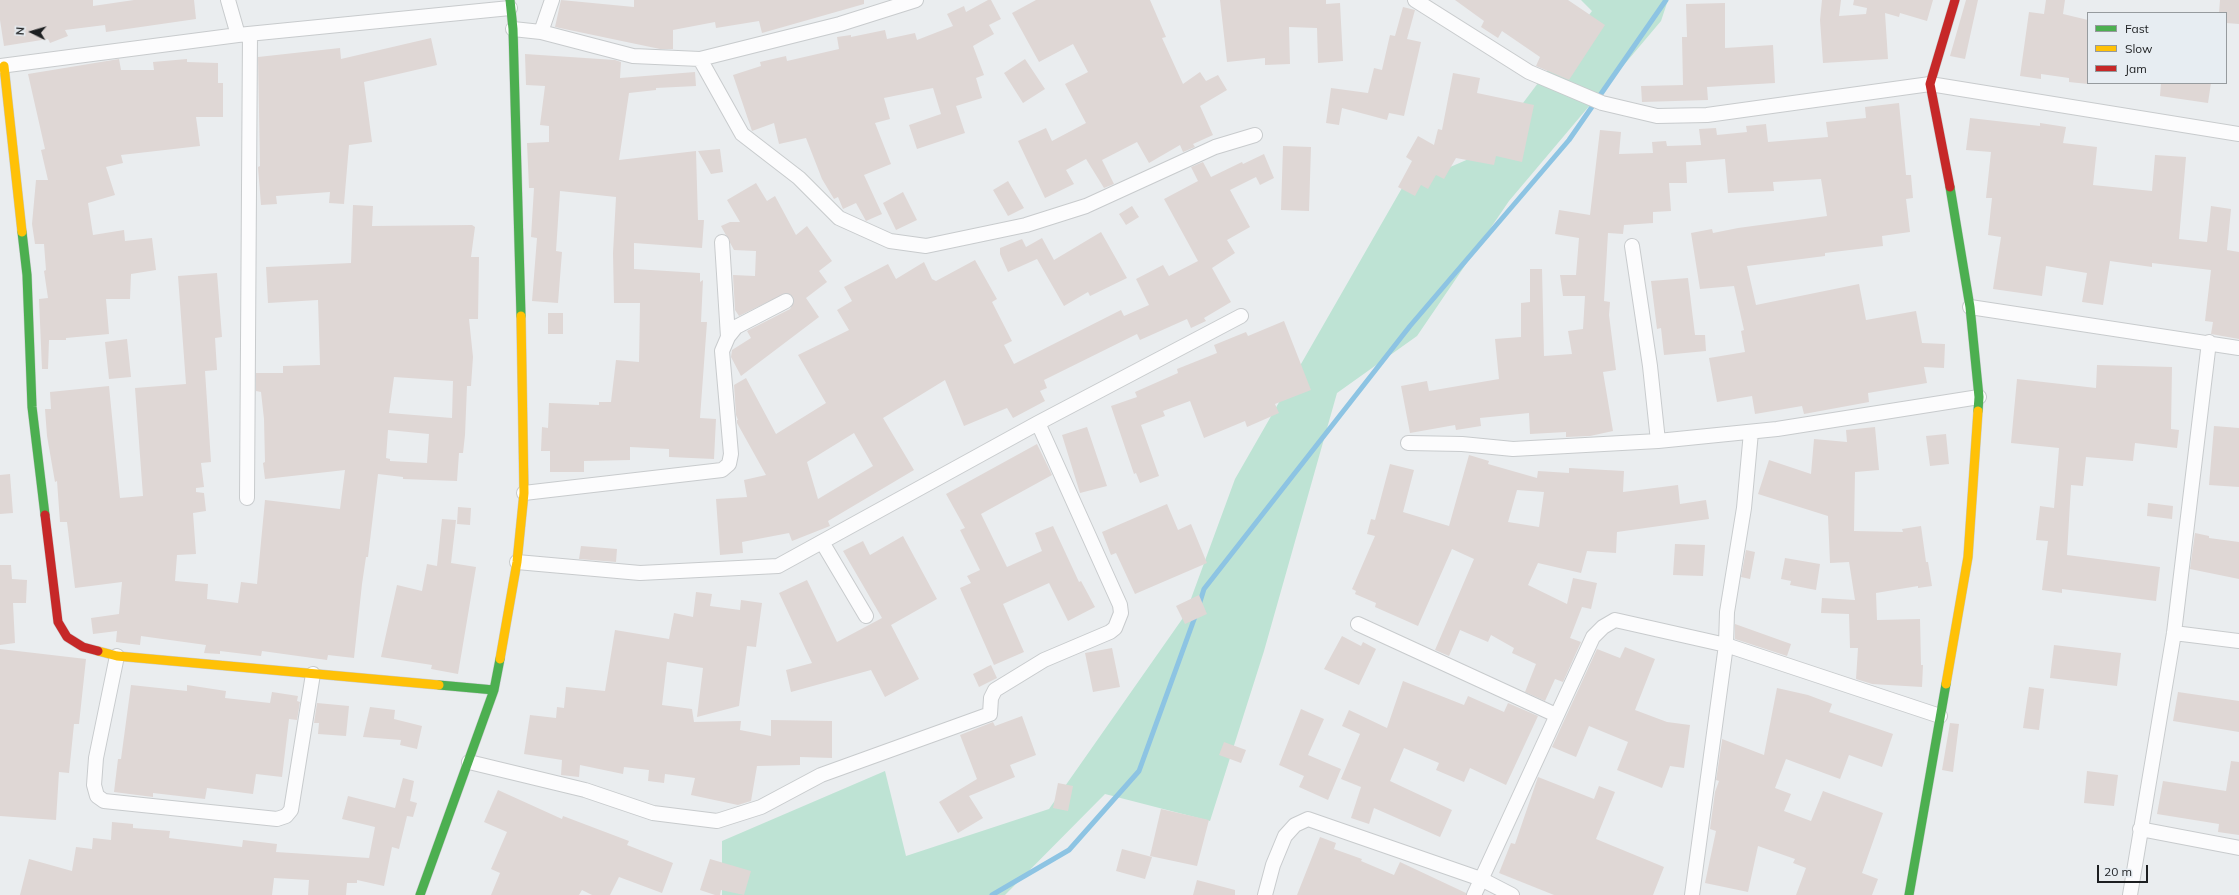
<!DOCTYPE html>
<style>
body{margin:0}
#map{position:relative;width:2239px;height:895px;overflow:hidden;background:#eaedef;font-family:Mulish,sans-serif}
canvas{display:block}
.legend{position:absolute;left:2087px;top:12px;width:140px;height:72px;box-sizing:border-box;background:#e7edf2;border:1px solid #969b9e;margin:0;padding:5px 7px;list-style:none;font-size:12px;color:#1d1f21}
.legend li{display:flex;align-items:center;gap:8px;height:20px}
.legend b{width:20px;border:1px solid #969b9e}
.north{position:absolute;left:12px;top:12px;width:40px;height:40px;-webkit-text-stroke:3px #e7edf2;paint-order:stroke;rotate:275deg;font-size:11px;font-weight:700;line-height:16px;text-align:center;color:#1d1f21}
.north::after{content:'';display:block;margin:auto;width:14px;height:18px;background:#1d1f21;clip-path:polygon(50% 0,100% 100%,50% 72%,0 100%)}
.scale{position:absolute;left:2097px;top:865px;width:51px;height:18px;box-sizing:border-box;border:2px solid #1d1f21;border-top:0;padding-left:5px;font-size:12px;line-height:14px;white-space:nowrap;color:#1d1f21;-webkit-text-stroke:3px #e7edf2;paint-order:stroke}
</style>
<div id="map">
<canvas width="2239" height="895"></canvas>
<ul class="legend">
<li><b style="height:5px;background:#4caf50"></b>Fast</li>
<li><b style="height:5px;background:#ffc107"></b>Slow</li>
<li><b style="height:5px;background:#c62828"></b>Jam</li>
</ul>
<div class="north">N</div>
<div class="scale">20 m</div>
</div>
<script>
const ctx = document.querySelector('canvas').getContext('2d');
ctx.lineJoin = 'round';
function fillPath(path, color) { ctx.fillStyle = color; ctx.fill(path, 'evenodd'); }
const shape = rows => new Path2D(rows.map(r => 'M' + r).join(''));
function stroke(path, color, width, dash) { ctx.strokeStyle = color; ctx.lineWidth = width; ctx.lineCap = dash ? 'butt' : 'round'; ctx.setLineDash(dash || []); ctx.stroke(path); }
const green = shape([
 [1581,0,1668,0,1661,21,1509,201,1417,336,1337,393,1264,651,1210,821,1105,794,1005,895,722,895,722,841,885,771,906,856,1049,809,1185,615,1235,479,1402,188,1487,151,1592,11]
]);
const stream = shape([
 [1199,605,1204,589,1410,326,1569,140,1666,0],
 [992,895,1069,850,1139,771,1196,614]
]);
const building = shape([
 [0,0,93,0,93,6,134,0,194,0,196,19,106,32,105,25,65,30,68,36,50,43,48,39,4,46,0,20],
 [561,0,634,7,634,0,864,0,864,4,762,33,759,21,716,28,715,22,673,30,673,49,660,49,555,27],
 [988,0,991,0,1001,19,989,25,994,34,973,46,984,75,976,78,982,98,956,106,965,133,917,149,909,125,941,114,933,88,884,98,890,119,875,123,891,164,864,175,882,214,866,221,856,203,843,209,838,197,834,199,822,179,806,138,779,144,774,123,752,131,733,75,761,66,760,62,786,56,787,61,839,49,837,37,851,35,851,37,885,30,887,39,915,33,917,40,953,26,947,14,964,6,966,12],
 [1036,0,1150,0,1166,37,1162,38,1183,84,1200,72,1206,81,1218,75,1227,90,1200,106,1213,135,1193,144,1195,147,1183,152,1180,145,1149,163,1137,142,1102,160,1114,184,1104,188,1086,159,1066,170,1074,184,1045,198,1018,141,1046,128,1052,141,1086,123,1065,84,1088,72,1073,44,1039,62,1012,13],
 [1220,0,1326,0,1326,4,1340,3,1343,61,1318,63,1317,28,1289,27,1290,64,1265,65,1265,58,1227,62],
 [1455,0,1568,0,1605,25,1569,80,1536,66,1540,57,1502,31,1498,38,1481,27,1484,21],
 [1822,0,1841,0,1839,16,1866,14,1867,8,1853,5,1854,0,1933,0,1927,21,1900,13,1899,17,1885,13,1888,59,1823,63,1820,20],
 [1966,0,1978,0,1965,59,1950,56],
 [2046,0,2065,0,2063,14,2088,20,2088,84,2069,82,2069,78,2041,74,2041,79,2020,76,2029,12,2044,14],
 [2220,0,2239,0,2239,24,2226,23,2226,13,2219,13],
 [1725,3,1725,48,1773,45,1775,83,1707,87,1708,100,1642,102,1641,86,1683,85,1682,37,1687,37,1686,4],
 [1403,7,1415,10,1407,39,1421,42,1404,116,1389,113,1387,120,1342,108,1339,125,1326,123,1331,88,1368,93,1374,68,1382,70,1390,35,1395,36],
 [431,38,437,65,364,82,372,142,349,145,344,204,329,203,330,192,276,196,277,204,261,205,258,167,260,166,258,57,340,48,341,59],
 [525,54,615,60,621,62,620,78,695,72,696,86,656,88,656,90,629,93,619,160,696,151,698,220,704,220,702,248,634,243,634,269,700,273,700,282,703,280,701,322,707,322,700,418,716,419,714,459,669,457,669,449,630,447,630,460,584,461,584,472,550,472,550,451,541,451,542,427,548,428,549,403,599,405,599,402,611,402,616,360,639,362,640,303,614,303,613,253,616,197,560,191,556,251,562,252,558,303,532,301,537,238,531,237,534,188,529,188,527,143,549,142,549,126,540,125,545,86,526,85],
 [119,59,121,70,154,70,153,62,187,59,187,62,218,63,218,83,223,83,223,117,196,117,200,146,121,155,123,163,106,167,115,195,88,203,93,235,124,230,125,241,152,238,156,270,131,274,130,299,106,299,109,334,66,338,66,340,49,340,48,369,42,369,39,299,48,298,44,271,46,270,44,244,35,244,32,224,36,180,48,180,41,150,45,149,28,74],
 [1025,59,1045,89,1023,103,1004,73],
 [1453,73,1480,78,1477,93,1534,105,1522,162,1496,156,1494,165,1456,158,1444,179,1436,175,1428,189,1421,185,1415,196,1398,187,1412,161,1406,157,1418,136,1434,145,1438,129,1442,130],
 [2161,83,2211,83,2208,103,2160,96],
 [1899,103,1906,175,1911,175,1913,198,1906,199,1910,232,1882,236,1883,246,1825,253,1825,256,1747,266,1756,305,1859,284,1866,320,1916,311,1922,343,1945,344,1944,368,1924,367,1927,383,1868,393,1869,402,1804,414,1802,406,1755,414,1752,396,1717,402,1709,358,1745,352,1741,331,1744,330,1734,286,1700,289,1691,233,1712,229,1713,233,1738,228,1827,216,1821,179,1773,182,1774,191,1728,193,1725,159,1686,162,1687,183,1669,183,1671,211,1653,212,1653,223,1624,225,1623,234,1608,233,1604,301,1610,302,1609,315,1616,370,1603,372,1613,431,1590,436,1566,437,1566,432,1530,434,1529,413,1480,418,1481,426,1456,430,1455,425,1410,433,1401,386,1427,381,1429,391,1499,379,1495,339,1521,337,1521,303,1530,302,1530,269,1542,269,1544,356,1572,354,1568,331,1583,329,1585,296,1563,296,1560,275,1576,275,1579,238,1555,234,1559,210,1590,215,1600,130,1621,132,1619,154,1653,153,1652,142,1666,141,1667,146,1701,145,1699,129,1716,128,1717,135,1747,132,1746,126,1766,124,1768,142,1828,137,1826,122,1866,118,1865,107],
 [1970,118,2040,126,2040,123,2066,127,2063,143,2097,147,2093,185,2152,191,2155,155,2186,157,2179,239,2207,242,2211,206,2231,209,2227,250,2239,252,2239,339,2211,334,2213,322,2205,321,2211,270,2152,263,2152,267,2110,261,2103,305,2082,302,2087,273,2046,266,2042,296,1993,289,2001,237,1988,235,1992,198,1986,198,1991,152,1966,150],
 [1283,146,1311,147,1309,211,1281,210],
 [720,149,723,172,711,174,698,151],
 [1264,154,1274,178,1260,185,1256,177,1230,190,1250,227,1227,240,1235,253,1212,268,1231,302,1204,318,1206,321,1191,328,1187,319,1140,340,1137,334,1044,380,1047,388,1040,391,1045,401,1013,418,1007,408,964,426,945,380,883,418,914,470,828,521,830,526,792,541,789,533,742,542,743,553,720,555,716,499,747,497,744,480,766,475,737,423,737,420,738,420,736,415,734,385,746,378,776,434,826,403,798,355,849,330,837,310,852,301,844,287,888,264,896,279,924,262,932,279,936,281,975,260,997,299,992,302,1012,341,1004,345,1014,364,1121,310,1124,316,1149,305,1136,279,1163,265,1169,276,1198,261,1164,199,1198,181,1191,167,1203,162,1211,177,1242,162,1243,164],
 [854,433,873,466,818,499,807,462],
 [1008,181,1024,208,1008,216,993,190],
 [756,183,767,201,775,196,796,235,807,226,832,261,819,271,827,282,806,298,819,317,741,376,731,357,732,350,751,338,747,331,790,309,794,302,793,297,786,293,739,316,735,310,733,275,755,276,756,251,734,250,721,226,730,222,740,222,727,200],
 [903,192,917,220,896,230,883,203],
 [353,205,373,206,372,226,472,225,475,227,471,257,479,257,478,319,469,319,473,357,471,386,467,386,465,435,463,453,459,453,457,481,403,479,403,477,378,474,368,557,366,557,362,584,354,658,328,655,327,660,262,651,261,656,220,651,220,654,204,653,206,645,141,636,140,645,116,642,117,631,93,634,91,618,119,614,122,582,75,588,67,522,60,522,57,481,55,482,47,436,45,409,51,409,50,392,109,386,120,498,143,496,135,388,186,384,178,276,217,273,222,337,215,338,217,370,205,371,211,462,201,463,204,487,196,488,196,492,204,493,206,511,193,513,196,554,177,555,175,581,208,584,207,599,238,603,241,582,257,584,265,500,340,509,345,470,265,479,263,463,265,462,264,419,261,392,256,391,256,373,283,373,283,366,320,365,318,300,268,303,266,267,351,263],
 [394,377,453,381,452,418,389,413],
 [388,430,429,434,427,463,390,461,390,459,386,458],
 [1132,206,1139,217,1126,225,1119,214],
 [1101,232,1127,278,1090,296,1088,292,1064,306,1037,259,1008,272,1000,254,1000,248,1022,239,1026,247,1042,238,1054,260],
 [1688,278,1695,335,1705,335,1706,351,1664,355,1661,328,1657,329,1651,281],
 [548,313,563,313,563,334,548,334],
 [1284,321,1311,390,1275,404,1279,413,1247,427,1245,421,1204,438,1190,401,1163,411,1165,416,1141,425,1159,476,1140,483,1136,473,1134,474,1111,406,1137,397,1135,392,1178,373,1177,369,1217,353,1214,345,1246,332,1248,336],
 [127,339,131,377,109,379,105,342],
 [2097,365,2172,367,2171,429,2179,430,2177,448,2135,443,2133,461,2086,457,2083,486,2071,485,2067,555,2160,567,2156,601,2062,589,2062,593,2042,590,2048,541,2036,540,2040,506,2054,508,2059,448,2011,443,2017,379,2096,388],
 [2214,426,2239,428,2239,487,2209,485],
 [1087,427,1107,486,1080,493,1062,435],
 [1875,427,1879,470,1855,472,1854,531,1903,532,1902,529,1921,526,1926,562,1928,562,1932,586,1918,588,1918,586,1876,593,1877,620,1920,619,1921,665,1923,665,1922,687,1872,684,1856,679,1858,648,1850,648,1849,614,1821,613,1822,598,1855,600,1849,562,1830,563,1828,516,1758,494,1769,460,1811,474,1814,439,1847,442,1846,430],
 [1946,434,1949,464,1930,466,1926,436],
 [1037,444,1052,475,981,514,1007,567,1042,551,1035,533,1053,526,1079,582,1081,581,1095,607,1068,621,1049,583,1003,604,1024,652,994,665,960,588,971,583,967,576,980,570,960,530,965,528,946,494],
 [1469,455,1489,461,1488,464,1537,478,1538,471,1569,473,1569,468,1624,471,1623,492,1678,485,1680,504,1706,500,1709,519,1617,532,1616,553,1587,551,1581,573,1538,563,1528,585,1567,604,1573,578,1597,583,1591,609,1582,607,1570,638,1581,642,1563,682,1555,679,1545,701,1525,692,1536,664,1512,653,1514,648,1491,635,1488,642,1460,630,1449,656,1435,650,1474,559,1452,549,1418,626,1375,607,1376,603,1355,594,1356,591,1352,589,1375,536,1367,534,1371,519,1375,520,1390,464,1414,470,1403,512,1449,526],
 [1517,490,1544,492,1539,527,1508,522],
 [10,474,13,513,0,514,0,475],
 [2148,503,2173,506,2172,519,2147,516],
 [1167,504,1178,530,1191,524,1207,563,1135,594,1116,553,1111,555,1102,532],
 [458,507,471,508,470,525,457,524],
 [442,519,456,520,451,563,476,567,458,674,431,669,432,665,381,657,397,585,422,591,427,564,437,566],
 [2195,533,2209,536,2209,538,2239,542,2239,579,2190,569],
 [903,536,937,599,891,625,919,679,885,697,871,670,791,692,786,670,812,663,779,593,807,580,837,642,882,618,843,551,863,541,870,555],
 [1675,544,1705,545,1703,576,1673,575],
 [581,546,617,549,616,562,579,559],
 [1746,550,1755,552,1750,579,1741,577],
 [1785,558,1820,564,1816,590,1790,585,1791,581,1781,579],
 [0,565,11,565,12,579,27,580,26,603,13,603,15,643,0,645],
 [696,592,712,594,710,606,740,610,741,600,762,603,756,647,747,646,739,706,697,717,703,668,667,662,662,705,692,709,694,722,741,721,740,730,771,736,771,720,832,721,832,758,800,757,800,765,757,766,751,801,738,805,691,795,695,778,665,774,664,783,648,781,649,770,624,767,623,774,580,765,579,777,561,775,562,760,524,754,530,715,556,718,557,707,564,708,566,687,605,691,615,630,669,639,674,613,693,617],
 [1199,595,1207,614,1185,624,1176,606],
 [1735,624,1791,644,1787,656,1735,639],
 [1342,636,1361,646,1363,642,1376,649,1359,685,1324,669],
 [2054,645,2121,653,2117,686,2050,678],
 [1625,647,1655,659,1635,710,1667,722,1690,725,1684,768,1670,766,1662,788,1617,770,1628,742,1589,726,1576,757,1552,747,1597,649,1620,658],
 [1112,648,1120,687,1093,692,1085,653],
 [0,649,86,659,79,724,74,724,69,773,59,772,56,820,0,816],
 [991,665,997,678,979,687,973,674],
 [1403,681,1464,705,1468,696,1504,712,1508,703,1538,716,1506,785,1470,768,1464,782,1436,770,1439,763,1404,748,1390,781,1452,810,1440,837,1374,808,1369,824,1351,818,1361,787,1341,779,1360,734,1342,726,1349,710,1387,728],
 [131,685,187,691,187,685,226,691,225,698,270,703,272,692,298,696,297,701,300,702,297,720,289,719,282,777,256,774,253,794,207,788,205,799,153,793,153,797,114,792,118,759,121,759],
 [2029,687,2044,689,2039,730,2023,728],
 [1777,688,1808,695,1832,704,1829,712,1893,734,1882,767,1849,755,1840,779,1786,759,1775,788,1791,794,1784,811,1811,821,1823,791,1883,813,1862,873,1878,879,1872,895,1796,895,1806,868,1793,863,1795,859,1758,846,1748,892,1705,883,1716,831,1710,829,1715,792,1719,781,1716,780,1722,741,1722,739,1764,755],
 [2178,692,2239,701,2239,732,2173,721],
 [317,703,349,706,346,736,318,734,319,723,314,723],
 [370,707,395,710,394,719,422,726,417,749,400,745,401,740,363,737],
 [1301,709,1324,719,1308,755,1341,769,1328,800,1299,787,1304,776,1279,765],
 [1022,716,1036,755,1010,765,1015,777,969,796,983,818,958,833,939,802,977,779,960,735,993,722,995,726],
 [1950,723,1959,724,1953,772,1942,770],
 [1224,742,1246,750,1241,763,1219,755],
 [2231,761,2239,762,2239,835,2218,832,2219,824,2157,814,2163,781,2226,791],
 [2087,771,2118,775,2114,806,2084,803],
 [1538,777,1594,799,1599,786,1615,792,1596,839,1664,867,1653,895,1554,895,1499,873,1511,843,1515,844],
 [403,778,414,781,410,801,417,803,413,817,407,816,399,849,392,847,384,886,357,880,357,883,347,883,346,895,308,895,309,880,274,878,272,895,20,895,29,859,72,871,76,847,92,849,93,838,111,840,112,822,133,824,133,828,170,831,169,838,242,847,243,840,277,844,276,852,369,858,375,827,342,819,348,796,395,808],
 [1058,783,1073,786,1068,811,1053,808],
 [498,790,562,819,563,816,629,841,627,845,673,863,662,893,619,877,610,895,592,895,582,890,579,895,491,895,500,873,491,869,507,832,484,822],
 [1161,809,1209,820,1197,866,1150,856],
 [1320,837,1336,843,1334,849,1362,859,1361,861,1394,875,1400,862,1466,893,1466,895,1297,895],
 [1122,849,1152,857,1145,879,1116,871],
 [710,859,751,871,744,895,721,890,720,895,715,895,700,890],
 [1197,880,1235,890,1235,895,1193,895]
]);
const street = shape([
 [228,0,238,35],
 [1415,0,1529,72,1602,103,1657,116,1707,115,1930,84,2239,134],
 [513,29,541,32,633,56,700,59,840,24,916,0],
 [541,32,552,0],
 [700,59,742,134,799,178,839,218,890,241,926,246,1026,225,1086,206,1215,147,1255,135],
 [0,66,238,35,510,8],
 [722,242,728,337],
 [1632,246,1650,366,1658,441],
 [1970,307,2239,348],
 [1408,443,1462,444,1513,449,1658,441,1777,429,1979,397],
 [524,493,722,470,729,464,731,454,722,351,728,337,736,327,786,301],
 [247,498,250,34],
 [822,542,866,616],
 [517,562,640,573,778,566,1038,423,1241,316],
 [1358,624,1556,715],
 [2174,633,2239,641],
 [117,656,96,758,94,785,97,796,104,801,277,819,286,816,291,810,313,674],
 [469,762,585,790,653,813,717,821,761,807,821,775,990,714,991,698,995,690,1044,660,1110,632,1115,628,1121,613,1120,605,1038,423],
 [2140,829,2239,848],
 [1265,895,1273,865,1285,836,1295,825,1308,819,1481,879,1512,895],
 [1474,895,1593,637,1603,627,1615,620,1726,645,1940,716],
 [1692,895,1726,645,1727,612,1744,508,1751,432],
 [2130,895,2174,633,2209,342]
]);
const fast = shape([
 [510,0,513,29,521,316],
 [1950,187,1970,307,1979,397,1978,411],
 [22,232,27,275,32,407,45,515],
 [439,685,494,690],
 [420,895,494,690,500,659],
 [1909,895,1946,684]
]);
const slow = shape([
 [4,66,22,232],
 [98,651,117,656,439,685],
 [500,659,517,562,524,493,521,316],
 [1946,684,1968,557,1978,411]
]);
const jam = shape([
 [1950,187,1930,84,1955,0],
 [45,515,58,622,67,637,83,647,98,651]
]);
fillPath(green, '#bee3d4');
stroke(stream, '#8dc4e3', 5);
fillPath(building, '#dfd7d5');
stroke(street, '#c8cbcd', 16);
stroke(fast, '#c8cbcd', 10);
stroke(slow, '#c8cbcd', 10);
stroke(jam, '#c8cbcd', 10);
stroke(street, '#fcfcfd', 14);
stroke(fast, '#4caf50', 9);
stroke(slow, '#ffc107', 9);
stroke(jam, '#c62828', 9);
</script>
